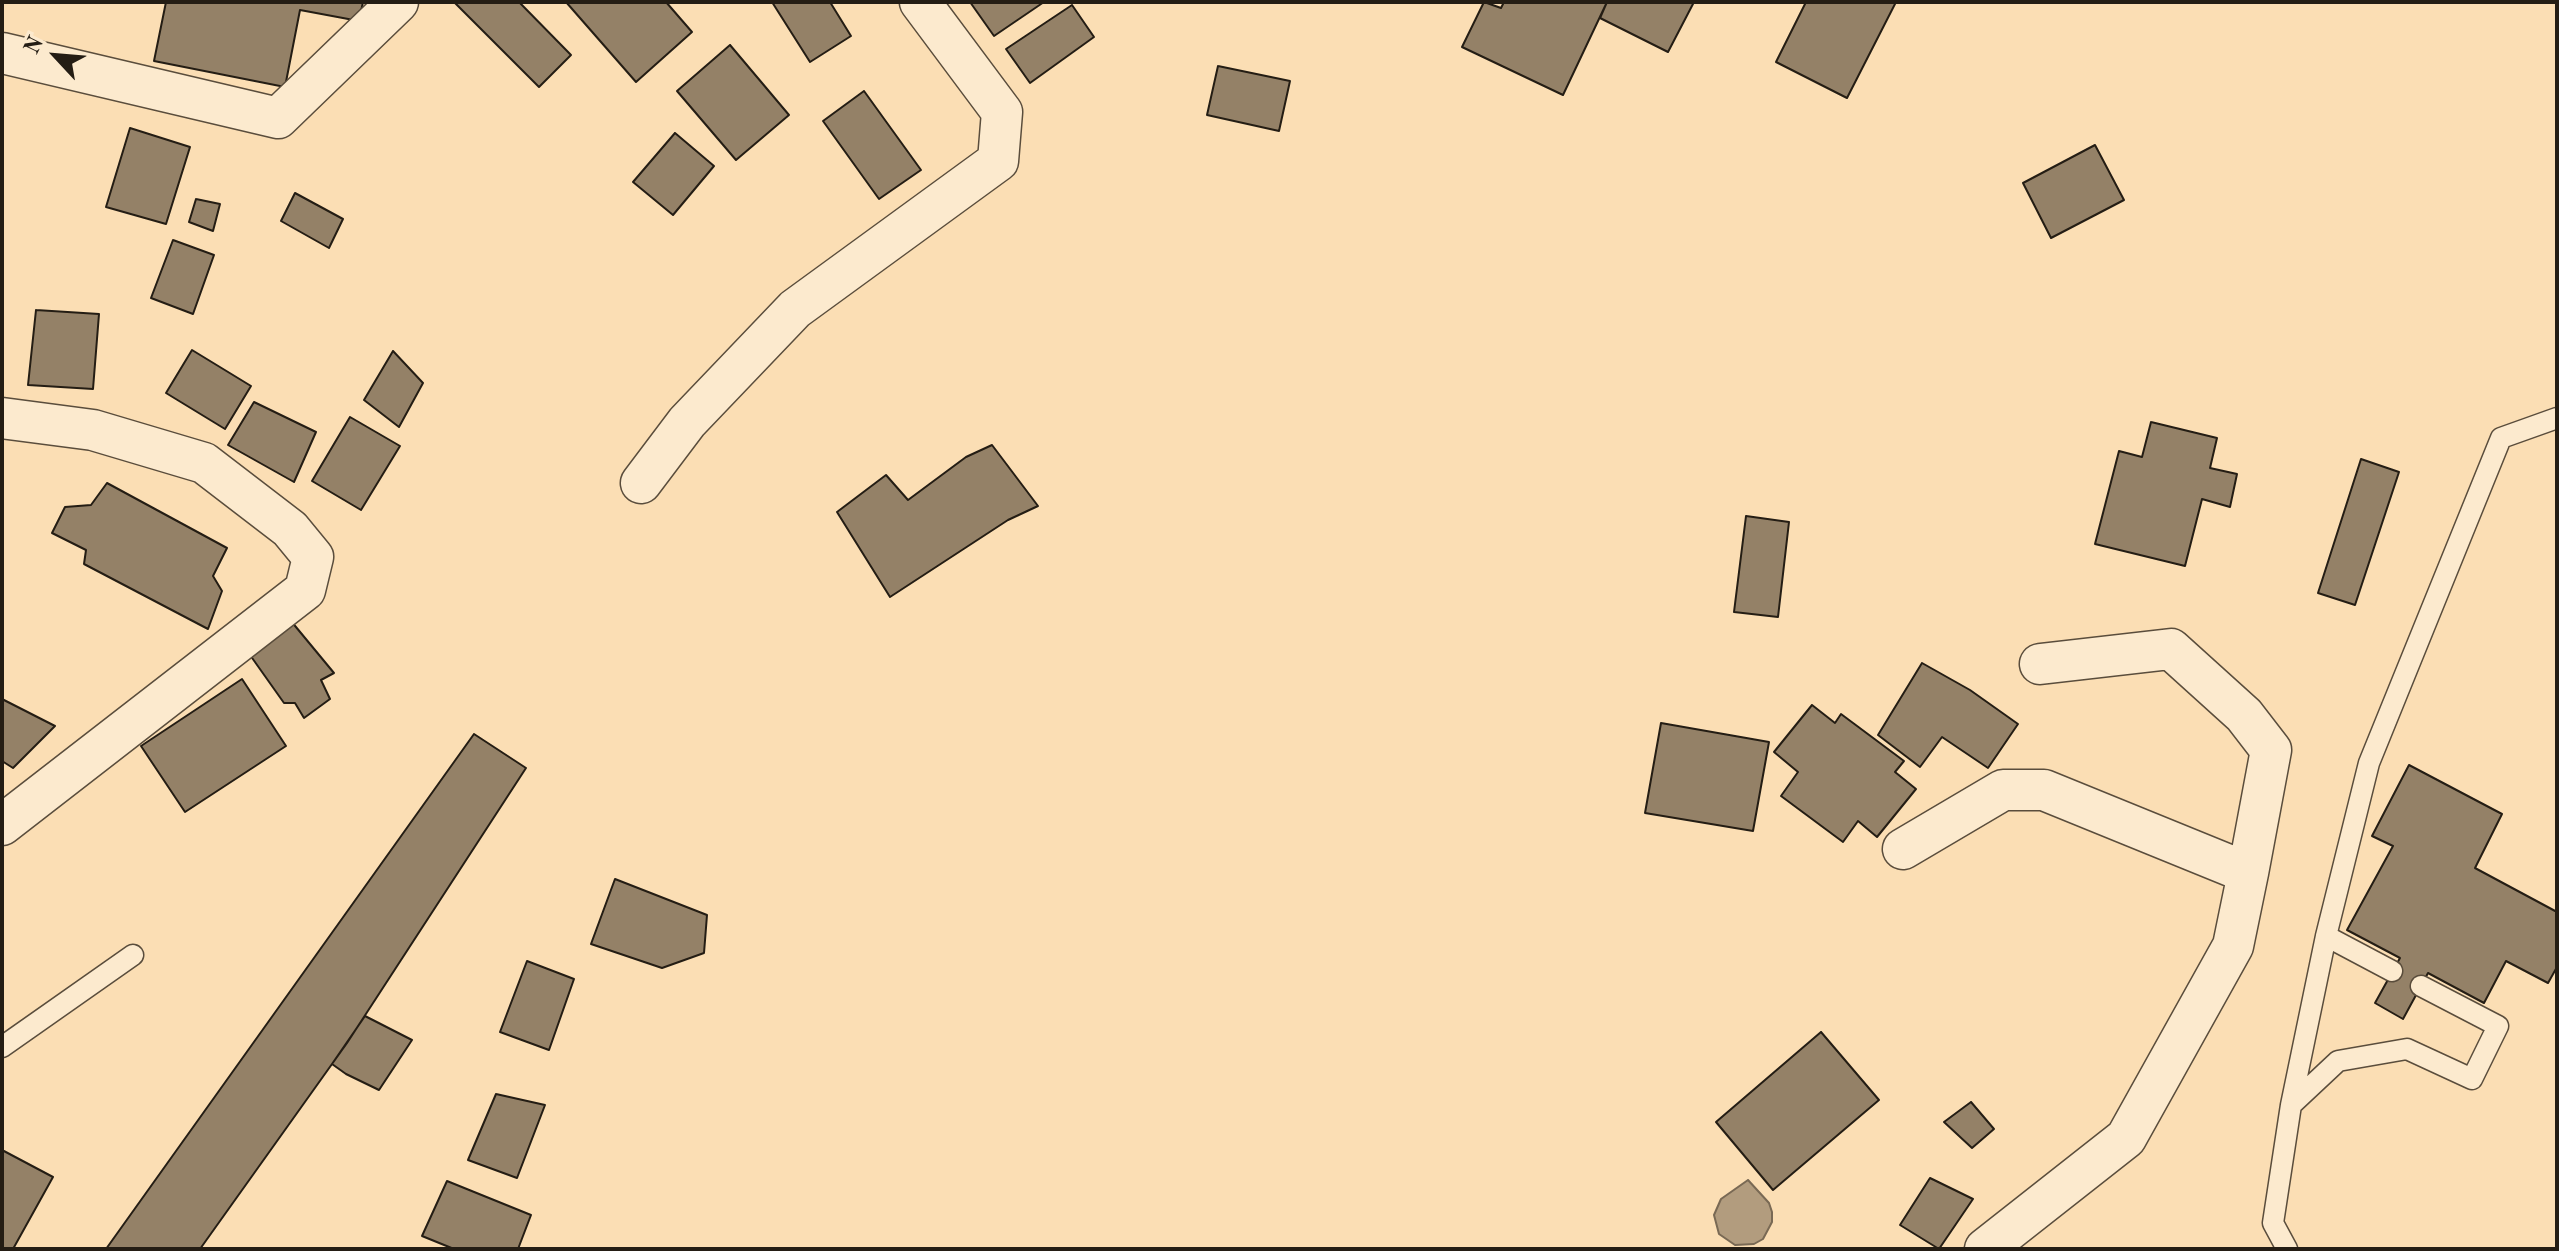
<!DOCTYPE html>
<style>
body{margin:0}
#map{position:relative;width:2559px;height:1251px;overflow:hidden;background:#fbdeb4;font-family:"Old Standard TT",serif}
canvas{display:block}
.frame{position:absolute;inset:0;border:4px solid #241d14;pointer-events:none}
.north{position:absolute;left:16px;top:16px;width:80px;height:80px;-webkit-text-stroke:6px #fceace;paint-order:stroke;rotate:296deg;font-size:22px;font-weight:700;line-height:32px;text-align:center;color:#241d14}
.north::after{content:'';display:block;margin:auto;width:28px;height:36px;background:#241d14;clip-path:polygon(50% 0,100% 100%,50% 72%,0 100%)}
</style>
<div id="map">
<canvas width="2559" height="1251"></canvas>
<div class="frame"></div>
<div class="north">N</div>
</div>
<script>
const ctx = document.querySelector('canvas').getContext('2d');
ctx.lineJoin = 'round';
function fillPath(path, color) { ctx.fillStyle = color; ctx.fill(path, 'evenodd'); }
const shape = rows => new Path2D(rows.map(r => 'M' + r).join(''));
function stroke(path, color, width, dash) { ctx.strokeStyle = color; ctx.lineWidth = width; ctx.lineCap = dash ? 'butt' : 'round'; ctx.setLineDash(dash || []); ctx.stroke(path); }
const water = shape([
 [1748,1180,1769,1203,1772,1212,1772,1222,1763,1239,1754,1244,1735,1245,1719,1234,1714,1215,1721,1199,1748,1180]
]);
const building = shape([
 [166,2,363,2,359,21,300,10,285,87,154,61,166,2],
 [454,2,519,2,571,55,539,87,454,2],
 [566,2,666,2,692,32,636,82,566,2],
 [772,2,830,2,851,36,810,62,772,2],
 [970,2,1044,2,994,36,970,2],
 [1484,2,1501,8,1504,2,1607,2,1563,95,1462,47,1484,2],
 [1607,2,1694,2,1668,52,1600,18,1607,2],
 [1806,2,1896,2,1847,98,1776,62,1806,2],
 [1072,5,1094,37,1030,83,1006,49,1072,5],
 [730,45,789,115,736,160,677,91,730,45],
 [1218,66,1290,81,1279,131,1207,115,1218,66],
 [864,91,921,170,879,199,823,121,864,91],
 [130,128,190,147,166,224,106,207,130,128],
 [675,133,714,166,673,215,633,182,675,133],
 [2095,145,2124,200,2051,238,2023,183,2095,145],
 [295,193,343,219,329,248,281,221,295,193],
 [196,199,220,204,213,231,189,222,196,199],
 [173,240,214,255,193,314,151,298,173,240],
 [36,310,99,314,93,389,28,385,36,310],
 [192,350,251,386,225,429,166,393,192,350],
 [393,351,423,383,399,427,364,400,393,351],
 [254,402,316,432,294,482,228,445,254,402],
 [350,417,400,446,361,510,312,481,350,417],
 [2151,422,2217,438,2210,468,2237,474,2230,507,2202,499,2185,566,2095,544,2119,451,2142,457,2151,422],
 [992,445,1038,506,1008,520,890,597,837,512,886,475,908,500,966,457,992,445],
 [2361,459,2399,472,2355,605,2318,593,2361,459],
 [107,483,227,548,213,576,222,591,208,629,84,564,86,550,52,533,65,507,91,505,107,483],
 [1746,516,1789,522,1778,617,1734,612,1746,516],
 [291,621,334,673,321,680,330,699,304,718,295,703,284,703,250,655,291,621],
 [1922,663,1970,690,2018,724,1988,768,1942,737,1920,767,1878,735,1922,663],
 [242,679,286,746,185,812,141,746,242,679],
 [2,699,55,726,13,768,2,761,2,699],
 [1812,705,1835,723,1841,714,1904,761,1895,772,1916,789,1877,837,1858,821,1843,842,1781,796,1798,772,1774,752,1812,705],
 [1661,723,1769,742,1753,831,1645,813,1661,723],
 [474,734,526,768,347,1043,200,1249,106,1249,474,734],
 [2409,765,2502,814,2475,868,2557,912,2557,967,2548,983,2506,961,2484,1003,2428,973,2403,1019,2375,1003,2400,958,2347,930,2393,846,2372,836,2409,765],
 [615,879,707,915,704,953,662,968,591,944,615,879],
 [527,961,574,979,549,1050,500,1032,527,961],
 [365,1016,412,1040,379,1090,346,1074,332,1064,365,1016],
 [1821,1032,1879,1100,1773,1190,1716,1122,1821,1032],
 [496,1094,545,1105,517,1178,468,1160,496,1094],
 [1971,1102,1994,1129,1972,1148,1944,1122,1971,1102],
 [2,1150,53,1177,13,1249,2,1249,2,1150],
 [1930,1178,1973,1199,1939,1249,1900,1225,1930,1178],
 [447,1181,531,1215,518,1249,454,1249,422,1236,447,1181]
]);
const service = shape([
 [2326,936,2392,971],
 [2,1047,133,955],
 [2291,1105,2326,936,2369,763,2501,438,2557,418],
 [2287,1249,2273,1223,2291,1105,2338,1061,2407,1049,2472,1079,2498,1026,2421,986]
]);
const minor = shape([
 [2,53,278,118,398,2],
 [2,418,93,430,204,463,290,529,313,557,305,590,2,825],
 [641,483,687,422,795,309,998,161,1002,112,920,2],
 [2040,664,2171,649,2244,715,2271,750,2248,873],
 [1903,849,2003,790,2044,790,2248,873,2233,946,2126,1138,1985,1249]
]);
fillPath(water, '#b29c7e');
stroke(water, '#796954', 2);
fillPath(building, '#948167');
stroke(building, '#241d14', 2);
stroke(service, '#5a4d3c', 23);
stroke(minor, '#5a4d3c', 43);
stroke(service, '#fceace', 20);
stroke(minor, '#fceace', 40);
</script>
